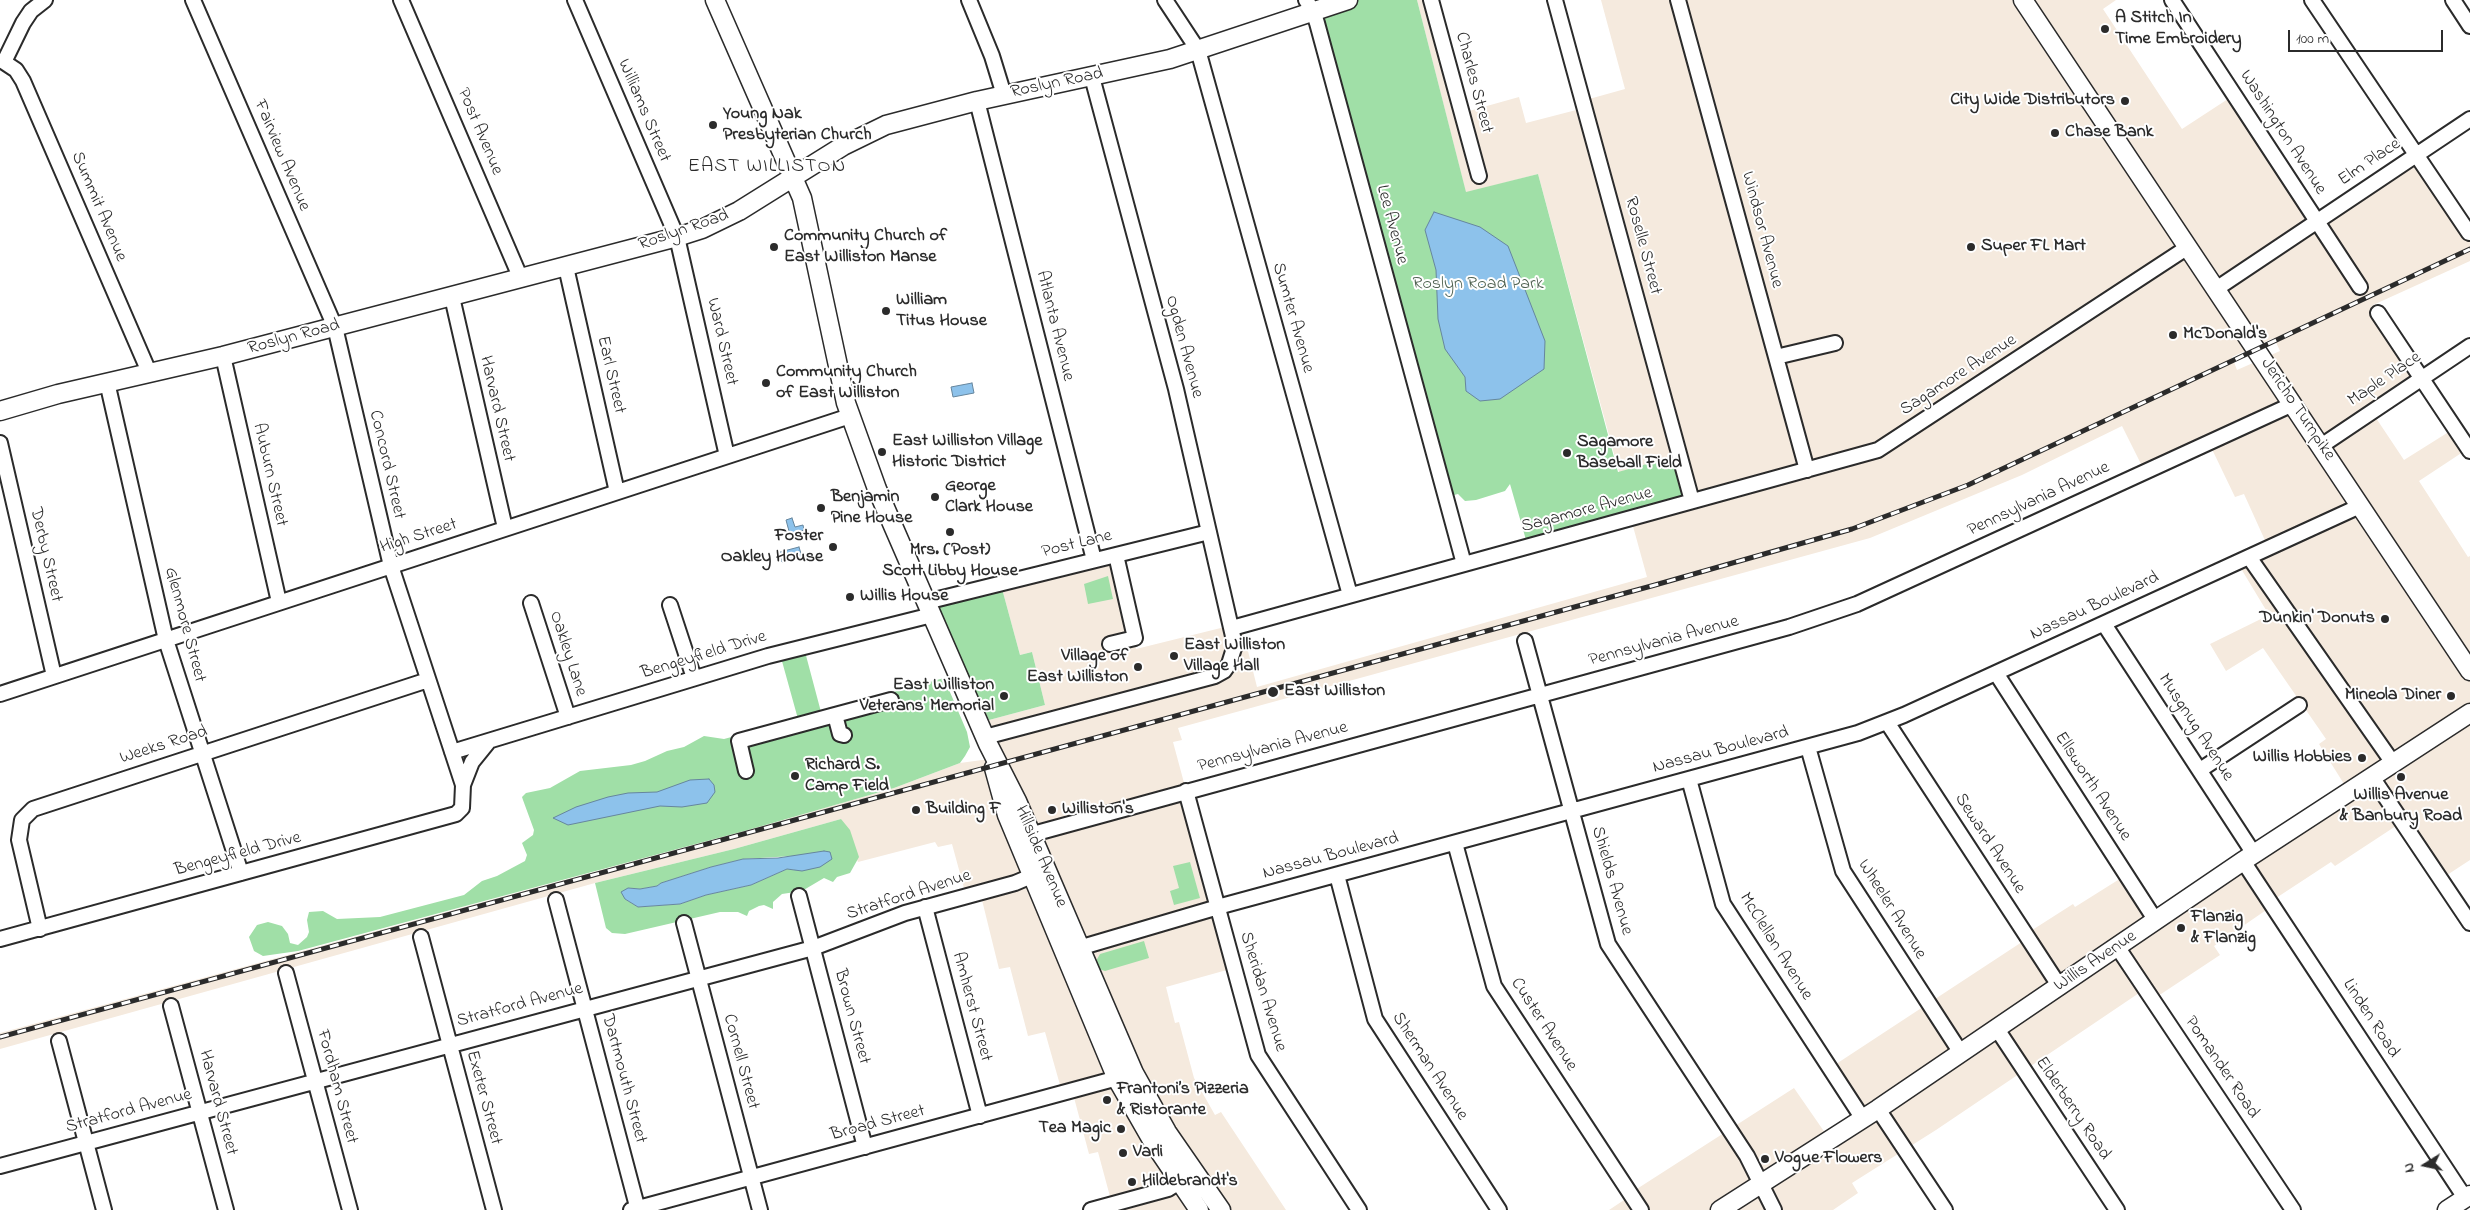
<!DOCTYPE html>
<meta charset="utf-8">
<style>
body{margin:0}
#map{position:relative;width:2470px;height:1210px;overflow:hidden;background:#fff;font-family:"Indie Flower",sans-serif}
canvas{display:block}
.north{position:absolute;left:2400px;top:1140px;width:50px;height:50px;-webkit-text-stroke:4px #fff;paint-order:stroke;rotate:260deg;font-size:14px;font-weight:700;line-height:20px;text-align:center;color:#2b2b2b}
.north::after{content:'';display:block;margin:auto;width:18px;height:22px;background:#2b2b2b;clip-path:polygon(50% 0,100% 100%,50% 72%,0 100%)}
.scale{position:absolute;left:2288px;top:30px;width:155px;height:22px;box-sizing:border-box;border:2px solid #2b2b2b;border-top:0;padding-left:6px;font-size:15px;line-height:18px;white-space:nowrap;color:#2b2b2b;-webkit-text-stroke:4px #fff;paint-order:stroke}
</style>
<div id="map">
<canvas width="2470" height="1210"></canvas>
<div class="north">N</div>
<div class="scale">100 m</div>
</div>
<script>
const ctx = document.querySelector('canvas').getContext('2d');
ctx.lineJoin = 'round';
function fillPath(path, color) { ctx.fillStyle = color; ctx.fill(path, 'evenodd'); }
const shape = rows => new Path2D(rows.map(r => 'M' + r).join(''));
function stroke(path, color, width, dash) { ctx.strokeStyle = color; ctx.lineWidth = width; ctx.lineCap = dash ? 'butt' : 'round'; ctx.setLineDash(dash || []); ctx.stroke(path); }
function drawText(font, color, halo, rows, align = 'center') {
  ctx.font = font + ' "Indie Flower",sans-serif'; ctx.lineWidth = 4; ctx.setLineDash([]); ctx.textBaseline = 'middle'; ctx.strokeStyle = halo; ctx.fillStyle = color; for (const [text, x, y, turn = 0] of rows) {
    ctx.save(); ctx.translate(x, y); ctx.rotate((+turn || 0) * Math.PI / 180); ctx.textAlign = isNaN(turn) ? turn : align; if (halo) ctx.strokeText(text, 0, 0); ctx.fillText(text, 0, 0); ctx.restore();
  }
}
const built = shape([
 [1417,0,1439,0,1469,111,1519,97,1526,123,1584,108,1582,101,1625,89,1601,0,2116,0,2103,9,2182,129,2231,97,2317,221,2416,155,2470,235,2470,261,2373,305,2421,378,2372,412,2404,460,2455,428,2469,448,2419,481,2468,557,2470,556,2470,860,2441,879,2402,822,2335,866,2331,862,2270,902,2272,906,2214,946,2220,955,2152,1000,2145,989,1936,1130,1852,1183,1858,1193,1833,1210,1609,1210,1630,1196,1629,1194,1794,1088,1830,1140,1862,1119,1830,1068,2028,938,2026,934,2073,904,2075,907,2126,875,2156,921,2349,792,2319,744,2326,739,2263,648,2226,671,2210,644,2269,615,2237,562,2268,547,2244,494,2235,497,2209,443,2145,472,2122,426,2022,475,1870,538,1178,728,1182,740,1173,742,1234,968,1166,987,1175,1023,1179,1022,1194,1078,1215,1115,1221,1112,1286,1210,1091,1210,1112,1204,1098,1152,1089,1154,1072,1090,1062,1092,1045,1032,1028,1036,1010,967,999,969,982,900,968,903,952,844,938,847,935,842,858,862,841,819,734,849,595,883,0,1049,0,1033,748,830,894,788,960,763,1004,757,989,720,1045,705,1032,652,1020,655,1001,585,1114,557,1136,649,1241,623,1257,687,1647,577,1631,519,1678,456,1619,472,1538,174,1466,193],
 [2274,338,2280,351,2237,370,2232,357]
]);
const green = shape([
 [1348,0,1417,0,1466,192,1538,174,1618,472,1679,455,1691,500,1528,547,1510,484,1505,491,1476,500,1465,501,1458,494,1446,497,1314,12],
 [1108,576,1113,599,1088,604,1084,584],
 [1001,585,1020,655,1032,652,1045,705,989,720,935,602],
 [804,648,821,712,944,678,967,732,970,747,965,756,960,763,894,788,748,830,298,951,263,956,254,951,249,937,257,925,268,922,282,926,288,934,290,943,298,945,307,937,309,932,307,920,309,912,323,911,337,919,380,917,464,895,482,881,497,876,525,861,527,855,522,843,533,835,534,830,523,800,522,797,526,793,550,788,580,771,631,765,645,761,667,751,684,747,704,736,724,739,798,719,780,654],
 [841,819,850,830,859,857,850,873,837,877,833,882,824,878,802,891,782,894,773,902,773,909,764,905,759,906,749,911,747,916,738,912,720,912,625,934,612,933,606,928,595,883,734,849],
 [793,856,795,870,787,869,751,885,706,895,680,904,638,907,625,899,628,888,640,889,657,886,661,883,711,867,743,859],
 [1190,862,1200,898,1174,905,1170,891,1179,888,1173,866],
 [1144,941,1149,958,1105,971,1099,969,1096,961,1100,954]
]);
const water = shape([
 [1434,212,1480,227,1508,246,1545,341,1544,369,1500,399,1480,401,1466,391,1465,377,1445,349,1438,319,1436,270,1425,230,1434,212],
 [972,383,974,393,953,397,951,387,972,383],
 [792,518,795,527,803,525,804,530,790,535,786,520,792,518],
 [799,547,802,557,782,562,780,552,799,547],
 [709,779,714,785,715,792,707,803,682,807,660,806,568,825,553,818,576,807,608,797,628,793,657,792,690,780,709,779],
 [824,851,830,852,832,859,820,867,802,871,787,869,751,885,706,895,680,904,638,907,625,899,621,892,628,888,640,889,657,886,661,883,711,867,743,859,778,858,824,851]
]);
const minor = shape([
 [401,0,521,279],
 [575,0,677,237,727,456],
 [969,0,992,56,1004,95],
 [1165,0,1198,50,1350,595],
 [1306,0,1313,11,1317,23,1464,564],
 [1431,0,1479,176],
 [1555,0,1692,501],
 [1678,0,1807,470],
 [2172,0,2360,287],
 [2312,0,2469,233],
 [2453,0,2470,26],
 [4,62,16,70,23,81,149,372],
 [4,62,23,23,31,11,45,0],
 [977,101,1094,560],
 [566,267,617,492],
 [2216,289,2470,119],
 [452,297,505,528],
 [2378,313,2470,451],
 [223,356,279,602],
 [1776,357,1835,343],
 [107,382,166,640,241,873],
 [0,443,54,676],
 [2321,446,2470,346],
 [2249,557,2393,763],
 [926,602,1209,532],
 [531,603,568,717],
 [670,605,694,678],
 [2104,624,2254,854],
 [1232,628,1878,450,2188,247],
 [1525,641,1608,944,1747,1156,1774,1210],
 [1110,644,1135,638,1116,555],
 [1996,673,2156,921],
 [0,694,850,416],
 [835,715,891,700],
 [1887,722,2060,987],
 [985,737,1215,676,1224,671,1229,664,1235,645,1176,389,1092,77],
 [1808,747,1843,871,1961,1053],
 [452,752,768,656,932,615],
 [2200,770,2299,705],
 [746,771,739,741,835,715,840,734,844,735],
 [2372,777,2470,923],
 [1689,779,1723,904,1863,1119],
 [463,785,472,762,489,741],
 [1186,791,1258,1055,1359,1210],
 [1022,837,1789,627,1857,604,2293,404],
 [1455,843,1494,986,1641,1210],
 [2243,861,2465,1198],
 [1337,875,1375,1019,1499,1210],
 [799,896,865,1147],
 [556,900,638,1210],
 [925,907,980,1116],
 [684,923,760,1210],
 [40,929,19,840,22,820,33,809,428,680],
 [421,937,494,1210],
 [0,939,456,814,462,808,463,785,391,566,335,327,193,0],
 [2118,948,2293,1210],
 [1072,950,1225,905,1858,733,1904,715,2360,506],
 [286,973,350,1210],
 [171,1006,226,1210],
 [1997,1029,2117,1210],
 [59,1041,104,1210],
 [1878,1109,1945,1210],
 [0,1166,813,948,905,913,1015,883,1041,872],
 [631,1210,1125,1076],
 [1091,1210,1168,1189,1189,1176]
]);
const major = shape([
 [715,0,802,198,846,403,877,489,988,744,1017,801,1134,1073,1167,1132,1221,1210],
 [2023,0,2470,671],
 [0,411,58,394,223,356,677,237,702,229,739,211,843,146,886,125,977,101,1170,59,1348,0],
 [994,768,1007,815,1117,1079,1153,1142,1199,1210],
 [1720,1210,1878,1109,2243,861,2470,713],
 [2447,1210,2470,1195]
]);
const rail = shape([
 [0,1037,1655,585,1852,529,1968,485,2470,249]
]);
const markers = [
 [2105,29,5,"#2b2b2b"],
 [2125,101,5,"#2b2b2b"],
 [713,125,5,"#2b2b2b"],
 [2055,133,5,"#2b2b2b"],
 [774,247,5,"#2b2b2b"],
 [1971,247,5,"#2b2b2b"],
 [886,311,5,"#2b2b2b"],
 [2173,335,5,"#2b2b2b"],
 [766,383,5,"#2b2b2b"],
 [882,452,5,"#2b2b2b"],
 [1567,453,5,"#2b2b2b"],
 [935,497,5,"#2b2b2b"],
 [821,508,5,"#2b2b2b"],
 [950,532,5,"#2b2b2b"],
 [833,547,5,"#2b2b2b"],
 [850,597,5,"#2b2b2b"],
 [2385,619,5,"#2b2b2b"],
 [1174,656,5,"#2b2b2b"],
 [1138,667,5,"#2b2b2b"],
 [1273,692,6,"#2b2b2b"],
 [1004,696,5,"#2b2b2b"],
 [2451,696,5,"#2b2b2b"],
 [2362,758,5,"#2b2b2b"],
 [795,776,5,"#2b2b2b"],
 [2401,777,5,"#2b2b2b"],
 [916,810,5,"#2b2b2b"],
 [1052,810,5,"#2b2b2b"],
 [2181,928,5,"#2b2b2b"],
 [1107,1100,5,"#2b2b2b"],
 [1121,1129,5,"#2b2b2b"],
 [1123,1153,5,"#2b2b2b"],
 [1765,1159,5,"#2b2b2b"],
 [1132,1182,5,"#2b2b2b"]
];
const poiNames = [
 ["A Stitch In",2115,19],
 ["Time Embroidery",2115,40],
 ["City Wide Distributors",2115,101,"right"],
 ["Young Nak",723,115],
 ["Presbyterian Church",723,136],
 ["Chase Bank",2065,133],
 ["Community Church of",784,237],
 ["East Williston Manse",784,258],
 ["Super FL Mart",1981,247],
 ["William",896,301],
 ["Titus House",896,322],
 ["McDonald's",2183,335],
 ["Community Church",776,373],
 ["of East Williston",776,394],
 ["East Williston Village",892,442],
 ["Historic District",892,463],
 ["Sagamore",1577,443],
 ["Baseball Field",1577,464],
 ["George",945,487],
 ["Clark House",945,508],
 ["Benjamin",831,498],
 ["Pine House",831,519],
 ["Foster",823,537,"right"],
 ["Oakley House",823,558,"right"],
 ["Mrs. (Post)",950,551,"center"],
 ["Scott Libby House",950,572,"center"],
 ["Willis House",860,597],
 ["Dunkin' Donuts",2375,619,"right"],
 ["East Williston",1184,646],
 ["Village Hall",1184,667],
 ["Village of",1128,657,"right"],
 ["East Williston",1128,678,"right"],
 ["East Williston",994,686,"right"],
 ["Veterans' Memorial",994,707,"right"],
 ["East Williston",1284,692],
 ["Mineola Diner",2441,696,"right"],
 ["Willis Hobbies",2352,758,"right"],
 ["Richard S.",805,766],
 ["Camp Field",805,787],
 ["Willis Avenue",2401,796,"center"],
 ["& Banbury Road",2401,817,"center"],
 ["Building F",926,810],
 ["Williston's",1062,810],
 ["Flanzig",2191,918],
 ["& Flanzig",2191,939],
 ["Frantoni’s Pizzeria",1117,1090],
 ["& Ristorante",1117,1111],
 ["Tea Magic",1111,1129,"right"],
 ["Varli",1133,1153],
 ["Vogue Flowers",1775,1159],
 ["Hildebrandt's",1142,1182]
];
const streetNames = [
 ["Charles Street",1473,83,75],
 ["Roslyn Road",1057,84,-12],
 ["Williams Street",643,111,67],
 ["Post Avenue",479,132,67],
 ["Washington Avenue",2282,133,57],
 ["Fairview Avenue",281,156,67],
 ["Elm Place",2370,163,-34],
 ["Summit Avenue",98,207,67],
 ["Lee Avenue",1391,225,75],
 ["Windsor Avenue",1761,230,75],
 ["Roslyn Road",684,231,-19],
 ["Roselle Street",1642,246,75],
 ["Sumter Avenue",1292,318,74],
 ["Atlanta Avenue",1054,326,76],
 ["Roslyn Road",294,338,-15],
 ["Ward Street",721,342,77],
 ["Ogden Avenue",1183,347,75],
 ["Earl Street",610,375,77],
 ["Sagamore Avenue",1959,376,-33],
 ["Maple Place",2385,380,-34],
 ["Harvard Street",496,409,77],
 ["Jericho Turnpike",2297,410,56],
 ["Concord Street",386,465,77],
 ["Auburn Street",269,475,77],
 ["Pennsylvania Avenue",2039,500,-25],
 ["Sagamore Avenue",1587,511,-15],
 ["High Street",419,537,-18],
 ["Post Lane",1077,545,-14],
 ["Derby Street",45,555,77],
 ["Nassau Boulevard",2095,607,-25],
 ["Glenmore Street",184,625,75],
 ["Pennsylvania Avenue",1664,642,-15],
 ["Oakley Lane",567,654,72],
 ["Bengeyfield Drive",704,656,-17],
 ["Musgnug Avenue",2195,728,57],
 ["Weeks Road",164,746,-18],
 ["Pennsylvania Avenue",1273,748,-15],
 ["Nassau Boulevard",1721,751,-15],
 ["Ellsworth Avenue",2092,787,57],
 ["Seward Avenue",1989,844,57],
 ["Bengeyfield Drive",238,855,-15],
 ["Hillside Avenue",1040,857,67],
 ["Nassau Boulevard",1331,857,-15],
 ["Shields Avenue",1611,881,74],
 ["Stratford Avenue",909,896,-18],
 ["Wheeler Avenue",1891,910,58],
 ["McClellan Avenue",1775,947,58],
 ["Willis Avenue",2096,962,-34],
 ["Sheridan Avenue",1262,992,73],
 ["Stratford Avenue",520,1006,-15],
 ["Amherst Street",971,1007,75],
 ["Brown Street",851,1017,75],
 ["Linden Road",2370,1019,57],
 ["Custer Avenue",1543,1025,57],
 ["Cornell Street",740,1062,75],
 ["Sherman Avenue",1429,1067,57],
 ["Pomander Road",2221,1068,56],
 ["Dartmouth Street",623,1079,75],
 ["Fordham Street",336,1087,75],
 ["Exeter Street",483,1098,75],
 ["Harvard Street",217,1103,75],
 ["Elderberry Road",2072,1109,56],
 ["Stratford Avenue",129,1112,-15],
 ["Broad Street",878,1124,-15]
];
const parkNames = [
 ["Roslyn Road Park",1478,285]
];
const quarterNames = [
 ["EAST WILLISTON",767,168]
];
fillPath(built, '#f5eade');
fillPath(green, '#a0dfa7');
fillPath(water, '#8dc2eb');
stroke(water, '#66869e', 1);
stroke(minor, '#2b2b2b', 18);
stroke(major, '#2b2b2b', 21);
stroke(minor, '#fff', 14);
stroke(major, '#fff', 18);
stroke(rail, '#2b2b2b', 5);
stroke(rail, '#fff', 3, [9]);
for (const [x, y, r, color] of markers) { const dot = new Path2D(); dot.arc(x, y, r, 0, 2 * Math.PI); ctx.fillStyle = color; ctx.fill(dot); stroke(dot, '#fff', 2); }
drawText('bold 18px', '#2b2b2b', '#fff', poiNames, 'left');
drawText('18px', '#2b2b2b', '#fff', streetNames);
drawText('18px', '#4e6150', '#fff', parkNames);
ctx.letterSpacing = '1px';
drawText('20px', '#2b2b2b', '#fff', quarterNames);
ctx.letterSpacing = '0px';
</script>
